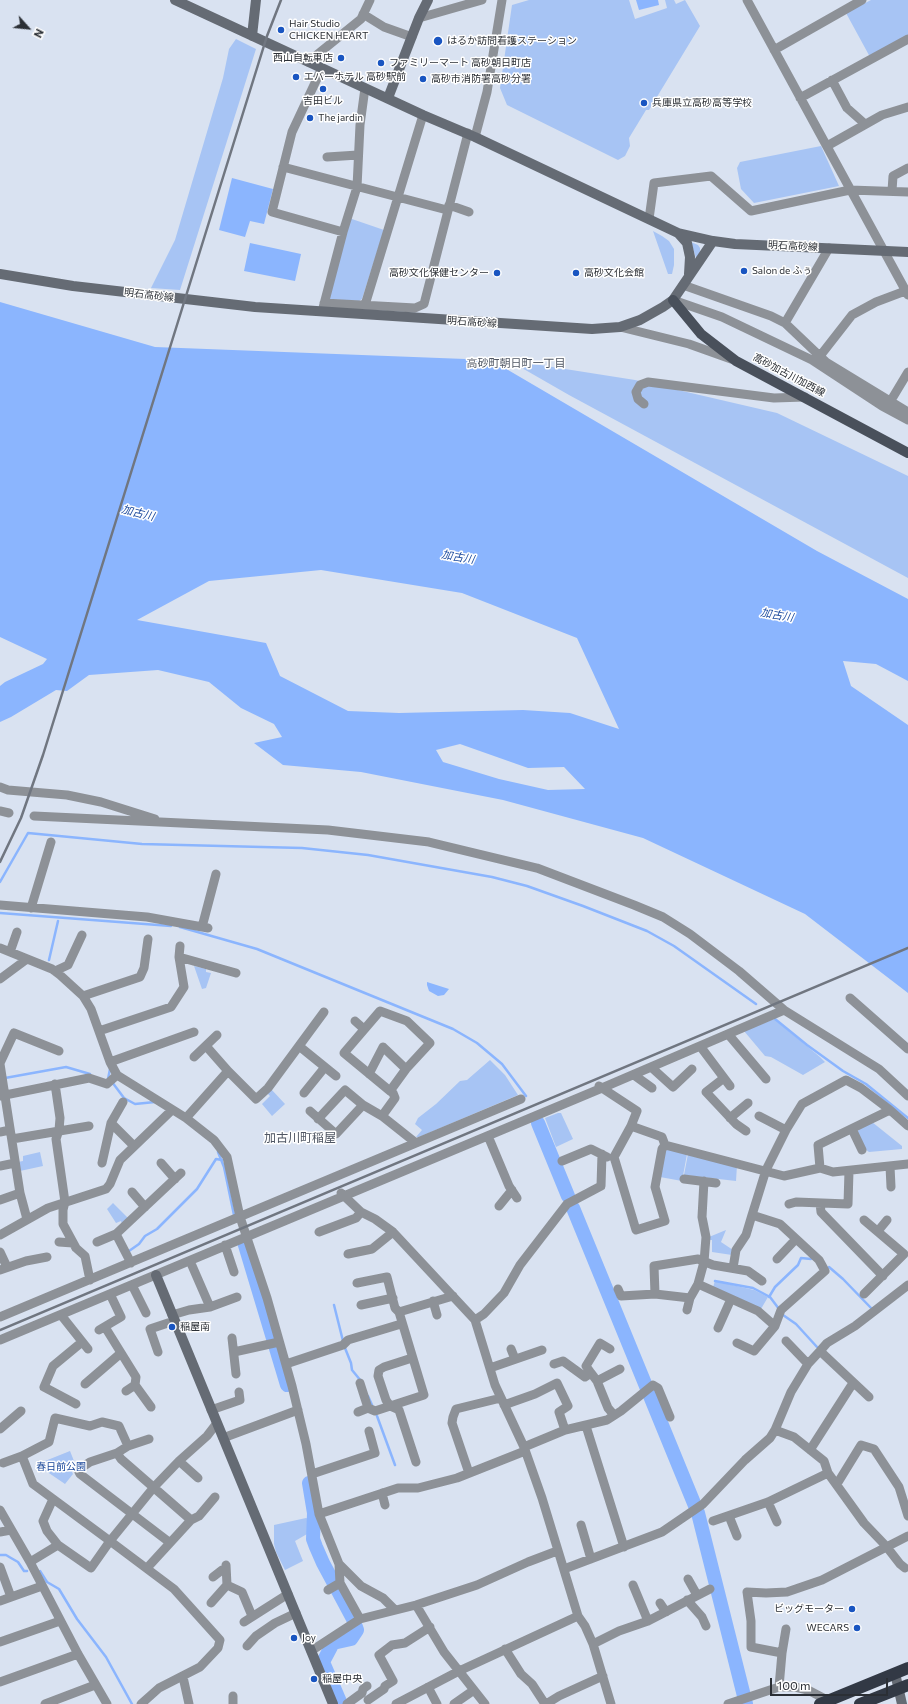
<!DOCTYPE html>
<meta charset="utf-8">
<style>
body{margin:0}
#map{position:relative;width:908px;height:1704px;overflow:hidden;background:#d9e2f1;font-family:Commissioner,sans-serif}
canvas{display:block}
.north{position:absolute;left:8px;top:8px;width:40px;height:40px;-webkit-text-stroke:3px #fff;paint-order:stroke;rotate:117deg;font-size:11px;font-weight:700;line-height:16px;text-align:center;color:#2b2f35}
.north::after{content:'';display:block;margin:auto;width:14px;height:18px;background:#2b2f35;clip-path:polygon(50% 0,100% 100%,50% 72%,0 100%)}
.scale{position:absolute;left:770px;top:1678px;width:118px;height:18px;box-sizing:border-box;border:2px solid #2b2f35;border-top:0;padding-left:5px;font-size:12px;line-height:14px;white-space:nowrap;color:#2b2f35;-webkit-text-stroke:3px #fff;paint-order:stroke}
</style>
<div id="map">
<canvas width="908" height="1704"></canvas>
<div class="north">N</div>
<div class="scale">100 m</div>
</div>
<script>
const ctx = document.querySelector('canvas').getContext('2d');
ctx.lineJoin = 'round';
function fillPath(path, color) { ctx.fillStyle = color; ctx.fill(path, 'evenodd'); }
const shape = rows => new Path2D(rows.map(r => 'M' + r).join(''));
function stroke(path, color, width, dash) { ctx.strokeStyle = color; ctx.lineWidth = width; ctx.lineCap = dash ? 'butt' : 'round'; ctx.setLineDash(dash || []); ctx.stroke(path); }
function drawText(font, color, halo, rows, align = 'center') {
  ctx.font = font + ' Commissioner,"Noto Sans JP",sans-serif'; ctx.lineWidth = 3; ctx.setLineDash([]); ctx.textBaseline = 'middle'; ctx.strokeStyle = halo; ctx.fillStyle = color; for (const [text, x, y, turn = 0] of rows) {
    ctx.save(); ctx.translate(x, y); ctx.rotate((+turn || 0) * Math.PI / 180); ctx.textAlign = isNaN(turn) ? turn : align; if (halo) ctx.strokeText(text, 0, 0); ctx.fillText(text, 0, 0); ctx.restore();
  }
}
const green = shape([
 [529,0,629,0,635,19,667,8,665,0,674,0,676,4,685,0,700,26,649,110,646,110,629,138,630,146,625,156,618,160,507,105,500,88,512,5],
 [871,0,908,0,908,36,870,57,846,13],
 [236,39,256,49,180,290,151,288,175,240,223,78,229,49],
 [821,146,839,186,754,203,741,189,737,168,740,162],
 [349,218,384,230,362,299,359,301,328,299],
 [653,231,662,236,669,241,674,249,674,265,672,274,668,274],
 [691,242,698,245,700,248,700,252,696,258],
 [508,360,635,380,777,413,908,476,908,578,569,395],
 [194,966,206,969,206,972,211,973,206,988,202,989],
 [774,1019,820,1057,825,1062,803,1075,771,1057,765,1056,744,1031],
 [490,1060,505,1075,518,1095,419,1137,416,1137,422,1130,415,1124,418,1118,436,1104,460,1081,467,1080],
 [271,1089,285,1104,272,1116,262,1104,270,1096,267,1093],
 [558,1113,561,1113,573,1139,556,1147,545,1118],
 [872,1122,902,1146,902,1149,869,1152,865,1149,857,1133,860,1127],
 [670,1149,687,1154,682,1181,660,1177,665,1151],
 [40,1152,43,1166,20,1171,18,1162,23,1161,23,1156],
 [688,1154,737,1165,736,1181,684,1175],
 [113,1203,128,1218,122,1224,121,1221,116,1223,107,1209],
 [726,1230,721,1242,733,1250,732,1255,712,1252,712,1240,709,1240,709,1237],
 [715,1281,754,1290,768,1297,761,1309,713,1287],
 [70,1451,76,1466,73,1466,72,1468,74,1469,72,1472,73,1474,65,1484,43,1469,45,1461],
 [306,1518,312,1520,314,1530,295,1541,303,1561,285,1570,276,1552,274,1544,274,1525]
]);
const water = shape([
 [636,0,658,0,659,5,639,10],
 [232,178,273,189,264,224,250,221,245,237,219,230],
 [250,243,301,254,295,281,244,271],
 [0,302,155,347,491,360,817,551,908,599,908,681,876,664,843,661,851,686,908,725,908,993,805,914,643,838,503,800,361,772,283,765,254,743,282,737,274,724,241,708,209,682,158,670,89,675,67,691,56,690,11,717,0,722,0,686,5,682,43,664,47,659,0,637],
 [321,570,462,593,577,638,619,729,570,713,523,710,399,713,348,711,280,676,266,643,137,620,209,581],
 [460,744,528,768,564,767,585,789,548,790,499,779,443,762,436,750],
 [427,982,449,989,444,995,438,996,429,991,427,985]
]);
const stream = shape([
 [0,882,28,833,142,844,302,848,368,855,492,877,527,886,583,906,647,931,674,946,756,1004],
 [0,913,171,926],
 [180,927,257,949,453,1029,477,1043,502,1064,526,1096],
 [49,960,58,921],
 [775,1019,807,1045,843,1071,866,1084,908,1118],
 [5,1078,66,1067,90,1074],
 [108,1079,110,1069],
 [112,1082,124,1098,135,1104,155,1102],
 [218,1152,224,1167,234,1215],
 [129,1251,139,1244,145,1236,157,1229,197,1189,216,1159,222,1160],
 [829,1267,843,1279,872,1309],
 [715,1281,753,1288,770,1297,779,1309],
 [769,1297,775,1287,798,1265,801,1258,811,1259],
 [334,1305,343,1341],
 [783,1315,796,1324,817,1347],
 [345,1348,351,1363,352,1370,361,1381],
 [368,1396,372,1405],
 [377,1416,395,1465],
 [0,1555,6,1555,11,1558,18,1562,24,1571,27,1571],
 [40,1571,47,1582,59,1589,77,1619,106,1657,132,1704]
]);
const river = shape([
 [538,1123,568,1196],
 [573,1208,698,1513,746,1704],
 [244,1242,287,1385],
 [309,1483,314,1513,313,1539,316,1547,323,1563,353,1619,357,1630,351,1639,333,1643,323,1662,341,1704]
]);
const street = shape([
 [747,0,908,295],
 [363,14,384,27,412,37],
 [419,18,482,0],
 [774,50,862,0],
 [308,62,361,19,370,0],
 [322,68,292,132,272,212,343,232],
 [832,80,847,108,865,124],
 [800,98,908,39],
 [475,137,487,92,502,0],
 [827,146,882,115,908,107],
 [327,157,358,155],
 [283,167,447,210],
 [892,191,893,176,908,168],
 [449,205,469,212],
 [649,219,654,183,711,176,751,211,850,190,908,192],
 [683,285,771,316,785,323,826,362,908,412],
 [673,300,722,317,812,360,882,406,908,420],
 [324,303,415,308,424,304,468,133],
 [365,305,423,115],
 [323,308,343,232,357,187,360,125,365,88],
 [785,323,829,248],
 [620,327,689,344,731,359],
 [820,356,852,315,876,302,908,290],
 [890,402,908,372],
 [644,404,638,399,636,392,640,385,648,382,774,398,805,397],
 [0,787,8,790,67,795,101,802,155,819],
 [0,811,9,813],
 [34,816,328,830,429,842,537,868,634,905,663,917,690,934,739,971,784,1010,879,1069,908,1096],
 [0,905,147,917,208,928],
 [31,908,51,842],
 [202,927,216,874],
 [0,948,52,969,60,975,83,996,91,1009,110,1062,117,1075,186,1118,214,1140,227,1157,240,1217,267,1298,292,1386,306,1444,319,1514,339,1564,340,1583,360,1619],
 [10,952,17,932],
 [179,957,236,973],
 [55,971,68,965,82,935],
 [0,979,27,959],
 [83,996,140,977,144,968,148,939],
 [850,998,908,1049],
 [355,1021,364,1029],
 [99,1031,171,1007,184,987,179,957,180,946],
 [728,1034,766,1079],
 [206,1046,228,1071],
 [299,1046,336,1076],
 [700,1046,730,1086],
 [194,1057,217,1035],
 [110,1062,194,1032],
 [0,1063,14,1033,59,1051],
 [0,1064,20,1193,27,1219],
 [651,1067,673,1087,692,1069],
 [369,1074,383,1047,406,1069],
 [634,1075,652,1088],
 [724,1078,706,1092,736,1124,746,1131],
 [55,1084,60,1118,59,1130,56,1139,65,1202,63,1210,63,1224,76,1248,85,1256,90,1280],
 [599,1086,637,1111,631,1126,662,1137,665,1145,784,1176,820,1168,833,1172,908,1164],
 [304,1093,325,1067],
 [0,1096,89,1078,107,1084,117,1075],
 [310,1111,336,1134,363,1105],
 [382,1116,395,1098,393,1093,390,1091,344,1053,380,1011,407,1021,430,1043,406,1069,390,1091],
 [759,1116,786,1130],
 [186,1118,228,1071,256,1099,268,1088,324,1012],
 [730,1118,748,1103],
 [318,1119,345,1090,363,1105,382,1116,416,1143],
 [111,1123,134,1146],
 [631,1126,614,1157,636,1230,665,1221,655,1187,662,1149,665,1145],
 [852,1129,862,1150],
 [0,1132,10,1130],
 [488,1136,509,1186,517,1198],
 [12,1139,89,1126],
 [562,1161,591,1149,607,1157],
 [102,1163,111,1123,123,1102],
 [161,1163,175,1179],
 [0,1166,15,1163],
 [890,1166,891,1187],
 [820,1168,818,1145,890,1110],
 [684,1179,716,1183],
 [132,1192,145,1207],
 [341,1193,361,1212,375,1219,393,1232,475,1320,495,1385,524,1447,542,1498,578,1616,585,1626,593,1644,611,1704],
 [0,1200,20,1193],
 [820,1203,821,1212,883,1276],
 [789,1204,796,1202,848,1204,849,1171],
 [499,1206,512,1190],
 [864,1220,904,1254,864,1294],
 [878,1231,887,1220],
 [319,1232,356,1218,361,1212],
 [0,1235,48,1208,106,1189,110,1184,120,1160,172,1110],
 [59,1242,73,1243],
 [97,1242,116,1234],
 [225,1245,234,1272],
 [0,1252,7,1267],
 [348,1254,372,1249,393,1232],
 [777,1259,796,1239],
 [190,1261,210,1307],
 [131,1263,116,1234,181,1173],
 [733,1268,736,1250,746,1235,752,1215],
 [0,1270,26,1261,47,1257],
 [357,1283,387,1277,395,1308,399,1312,424,1395,375,1411,368,1408,358,1412],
 [698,1284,758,1311,775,1326],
 [132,1285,146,1313],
 [618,1289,621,1296,655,1294,690,1298],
 [655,1294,654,1266,698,1259,713,1265,748,1271,762,1281],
 [433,1301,437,1315],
 [361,1305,393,1298],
 [687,1310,690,1298,698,1284,704,1262,706,1237,702,1217,704,1181],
 [399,1312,453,1296],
 [61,1315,88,1349],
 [172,1315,189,1310,210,1307,237,1297],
 [0,1317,521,1099],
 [475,1320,484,1314,504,1293,520,1265,567,1204,601,1186,602,1154],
 [105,1327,136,1377,135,1385,151,1407],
 [718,1328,731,1299],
 [99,1330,121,1317,110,1294],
 [232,1338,236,1374],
 [0,1340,602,1088,784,1010],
 [786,1341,808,1364],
 [737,1343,754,1351,775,1326,781,1310,825,1271,819,1260,780,1224,752,1215,766,1170,786,1130,802,1104,846,1080,861,1088,890,1110,908,1126],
 [511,1349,515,1359],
 [820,1351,869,1397],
 [158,1352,150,1329,174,1321],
 [234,1352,279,1342],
 [412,1358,384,1367,379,1370,378,1376,386,1400,390,1406,399,1410,416,1462],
 [286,1364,343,1345,348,1340,401,1324],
 [554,1364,563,1361,585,1377,591,1373,597,1381,608,1408,614,1415],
 [490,1368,542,1350],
 [591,1373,586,1366,600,1343,610,1349],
 [597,1381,620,1369],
 [360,1383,368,1408],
 [85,1384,121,1353],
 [126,1391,135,1385],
 [76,1404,44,1387,53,1366,82,1342],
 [504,1405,535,1394,557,1383,568,1406,559,1412,565,1430],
 [211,1410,240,1400,239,1392],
 [586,1426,624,1547],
 [0,1429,21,1411],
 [775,1430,794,1437,824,1461,828,1473,864,1523,886,1546,900,1564,905,1568],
 [223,1438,298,1410],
 [128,1446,149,1439],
 [524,1447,565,1430,607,1420,621,1411,653,1385,658,1388,670,1417],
 [810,1450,853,1383],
 [117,1453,121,1459,191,1520,147,1568],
 [22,1456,33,1484,110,1541,91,1568,58,1545,47,1531,43,1521,53,1499],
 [179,1461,198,1478],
 [3,1463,22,1456,49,1442,55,1418,90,1426,102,1422,119,1426,128,1446,117,1453,90,1462,78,1470,80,1474,169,1542],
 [469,1473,452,1423,453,1417,456,1409,501,1398],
 [312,1474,375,1453,369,1431],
 [837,1484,861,1445,874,1449,899,1487,908,1516],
 [382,1493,385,1505],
 [768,1502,777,1522],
 [0,1510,30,1562,78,1654,107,1704],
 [319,1514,398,1488,418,1488,457,1478,525,1451],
 [729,1516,737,1536],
 [191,1520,199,1516,215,1497],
 [713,1521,768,1502,828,1473],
 [581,1525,591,1559],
 [0,1532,11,1530],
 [30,1562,58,1545],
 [339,1564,361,1586,383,1598,395,1610],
 [226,1565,227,1585,242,1592,252,1616],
 [0,1567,11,1597],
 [564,1569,662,1532,703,1504,745,1460,770,1438,775,1430,791,1392,808,1364,820,1351,827,1343,855,1326,908,1285],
 [213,1577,222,1570,226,1570],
 [688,1579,697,1595],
 [633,1585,648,1621],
 [328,1590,340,1583],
 [687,1600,702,1617,706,1626],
 [0,1601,42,1586],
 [211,1603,227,1585],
 [660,1603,666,1612],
 [416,1605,444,1652,485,1704],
 [244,1622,288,1594],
 [786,1629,782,1653,751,1647,751,1621,747,1592,766,1593,787,1592,822,1580,908,1536],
 [0,1642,60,1621],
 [593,1644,619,1631,648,1621,710,1589],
 [247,1646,256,1636,275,1623,296,1613],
 [505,1649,521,1674,532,1684,545,1704],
 [311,1651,360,1619,416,1605,477,1585,528,1562,557,1551],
 [183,1677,189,1704],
 [0,1682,78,1654],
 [428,1687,437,1704],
 [779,1687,782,1653],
 [368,1700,384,1689,385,1686,393,1681,379,1655,392,1645,405,1643,430,1627],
 [45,1704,95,1685],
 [141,1704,159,1688,200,1667,218,1648,220,1640,174,1589,110,1541,154,1487,179,1461,207,1436,217,1423],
 [233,1704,233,1696],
 [347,1704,362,1693,363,1689,367,1686],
 [396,1704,459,1671,578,1616],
 [454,1704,474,1690],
 [546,1704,559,1696,603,1676],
 [728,1704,779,1687,795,1687,808,1690,829,1701]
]);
const secondary = shape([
 [175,0,423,115,475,137,678,233,713,241,735,244,908,252],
 [252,36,256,0],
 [388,98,419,18,428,0],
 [678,233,687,243,690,257,689,274],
 [0,274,73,286,255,307,592,329,620,327,640,320,663,307,673,300,713,241],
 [156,1275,333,1704],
 [895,1673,902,1704]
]);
const primary = shape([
 [673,300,701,334,736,361,908,453]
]);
const highway = shape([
 [820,1704,908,1668],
 [860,1704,908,1685]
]);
const rail = shape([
 [0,862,21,818,43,755,267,36,281,0],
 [0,1330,908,948]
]);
const markers = [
 [281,30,4,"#1955c1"],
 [438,41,5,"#1955c1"],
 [341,58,4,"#1955c1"],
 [381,63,4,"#1955c1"],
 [296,77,4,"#1955c1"],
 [423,79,4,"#1955c1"],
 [323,89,4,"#1955c1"],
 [644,103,4,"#1955c1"],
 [310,118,4,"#1955c1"],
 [744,271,4,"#1955c1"],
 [497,273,4,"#1955c1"],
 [576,273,4,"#1955c1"],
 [172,1327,4,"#1955c1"],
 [852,1609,4,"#1955c1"],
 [857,1628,4,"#1955c1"],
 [294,1638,4,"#1955c1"],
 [314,1679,4,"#1955c1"]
];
const poiNames = [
 ["Hair Studio",289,24],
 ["CHICKEN HEART",289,36],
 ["はるか訪問看護ステーション",447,41],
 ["西山自転車店",333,58,"right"],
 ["ファミリーマート 高砂朝日町店",389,63],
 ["エバーホテル 高砂駅前",304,77],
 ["高砂市消防署高砂分署",431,79],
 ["吉田ビル",323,101,"center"],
 ["兵庫県立高砂高等学校",652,103],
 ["The jardin",318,118],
 ["Salon de ふぅ",752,271],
 ["高砂文化保健センター",489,273,"right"],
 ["高砂文化会館",584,273],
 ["稲屋南",180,1327],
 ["ビッグモーター",844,1609,"right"],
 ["WECARS",849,1628,"right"],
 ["Joy",302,1638],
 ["稲屋中央",322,1679]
];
const streetNames = [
 ["明石高砂線",793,246,3],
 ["明石高砂線",149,295,7],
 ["明石高砂線",472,322,4],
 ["高砂加古川加西線",789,375,28]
];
const parkNames = [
 ["春日前公園",61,1467]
];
const neighbourhoodNames = [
 ["高砂町朝日町一丁目",516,363]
];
const waterNames = [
 ["加古川",138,513,14],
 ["加古川",458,557,10],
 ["加古川",777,615,10]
];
const quarterNames = [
 ["加古川町稲屋",300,1138]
];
fillPath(green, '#a7c4f4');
fillPath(water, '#8bb5fe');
stroke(stream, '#8bb5fe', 2.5);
stroke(river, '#8bb5fe', 14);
stroke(street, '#8d9197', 9);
stroke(secondary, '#656b74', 10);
stroke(primary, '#49505b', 10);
stroke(highway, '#323945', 12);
stroke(rail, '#707680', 2.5);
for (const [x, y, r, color] of markers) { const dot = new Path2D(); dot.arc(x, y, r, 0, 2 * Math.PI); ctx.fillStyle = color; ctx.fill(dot); stroke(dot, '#fff', 1.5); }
drawText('10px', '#2b2f35', '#fff', poiNames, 'left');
drawText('10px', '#2b2f35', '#fff', streetNames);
drawText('10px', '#184699', '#fff', parkNames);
drawText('11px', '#505764', '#fff', neighbourhoodNames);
drawText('italic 11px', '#1d4b9f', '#fff', waterNames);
drawText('12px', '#505764', '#fff', quarterNames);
</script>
